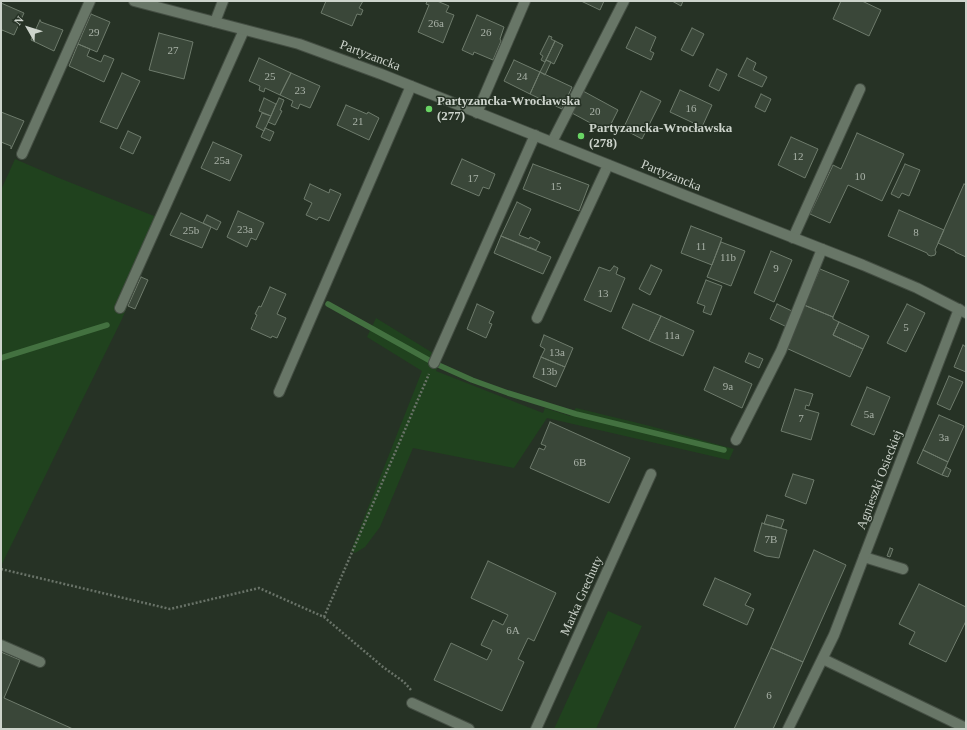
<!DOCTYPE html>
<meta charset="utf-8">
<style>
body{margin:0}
#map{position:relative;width:967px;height:730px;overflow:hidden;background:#263225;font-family:"Times New Roman",serif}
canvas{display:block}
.frame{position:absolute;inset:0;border:2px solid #cdd4cc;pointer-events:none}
.north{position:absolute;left:8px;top:8px;width:40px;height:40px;-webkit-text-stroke:3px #263225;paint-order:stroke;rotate:309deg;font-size:11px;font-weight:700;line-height:16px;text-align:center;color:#cdd4cc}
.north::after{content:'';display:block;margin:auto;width:14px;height:18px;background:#cdd4cc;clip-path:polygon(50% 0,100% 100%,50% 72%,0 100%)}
</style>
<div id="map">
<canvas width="967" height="730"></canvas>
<div class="frame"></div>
<div class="north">N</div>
</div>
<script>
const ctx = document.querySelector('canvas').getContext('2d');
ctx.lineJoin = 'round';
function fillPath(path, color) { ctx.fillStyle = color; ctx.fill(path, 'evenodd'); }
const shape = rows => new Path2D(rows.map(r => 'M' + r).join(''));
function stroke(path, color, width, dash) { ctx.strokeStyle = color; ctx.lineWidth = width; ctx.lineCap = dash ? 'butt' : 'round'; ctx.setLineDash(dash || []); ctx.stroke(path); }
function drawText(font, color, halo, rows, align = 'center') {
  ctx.font = font + ' "Times New Roman",serif'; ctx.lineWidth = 3; ctx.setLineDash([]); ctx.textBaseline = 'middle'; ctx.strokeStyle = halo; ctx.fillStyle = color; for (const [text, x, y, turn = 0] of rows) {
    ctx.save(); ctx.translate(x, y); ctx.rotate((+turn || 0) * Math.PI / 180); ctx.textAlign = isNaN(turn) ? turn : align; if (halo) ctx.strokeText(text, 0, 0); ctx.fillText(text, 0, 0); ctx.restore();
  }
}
const green = shape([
 [15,159,59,178,164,220,122,319,1,566,1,190],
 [376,318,441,358,436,371,543,413,545,408,570,416,576,408,650,426,734,449,729,460,547,418,514,468,413,448,380,527,365,547,355,553,351,551,422,371,367,337],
 [608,611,642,626,596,729,554,729]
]);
const stream = shape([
 [328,304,434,363,472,380,508,393,576,414,724,450],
 [1,358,107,325]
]);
const building = shape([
 [326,1,363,1,359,8,363,10,361,15,357,14,352,26,321,13,326,1],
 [427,1,437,1,449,6,446,12,454,15,443,43,418,32,429,5,426,4,427,1],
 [581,1,604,1,600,10,581,1],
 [672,1,683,1,681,6,672,1],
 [841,1,862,1,881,10,869,36,833,19,841,1],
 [1,3,24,13,14,35,2,30,1,33,1,3],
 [91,14,110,22,97,52,78,44,91,14],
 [477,15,504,27,500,39,501,41,493,60,474,52,473,55,462,50,477,15],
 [40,20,41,22,63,30,54,51,31,40,40,20],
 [636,27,656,37,650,51,654,53,651,60,626,48,636,27],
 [692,28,704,34,693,56,681,50,692,28],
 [159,33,193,42,184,79,149,70,159,33],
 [549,36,552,37,551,39,555,41,545,62,541,60,543,56,540,54,549,36],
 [555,41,563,45,554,64,546,60,555,41],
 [78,44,90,49,87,56,101,62,104,55,114,59,104,82,69,66,78,44],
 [259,58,291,73,280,95,265,88,264,92,259,90,260,86,249,81,259,58],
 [747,58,756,63,753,70,767,77,762,87,738,76,747,58],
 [514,60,540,72,530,94,504,81,514,60],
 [546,60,551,62,545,75,540,72,546,60],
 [717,69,727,74,719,91,709,86,717,69],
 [540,72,572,87,562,109,530,94,540,72],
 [122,73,140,81,117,129,100,122,122,73],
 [291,73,320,86,310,108,300,104,298,109,291,106,293,101,280,95,291,73],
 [680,90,712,105,702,127,670,112,680,90],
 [583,91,618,110,607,132,572,113,583,91],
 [641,91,661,101,642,139,623,129,641,91],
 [761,94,771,99,765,112,755,107,761,94],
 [264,98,276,104,271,116,259,111,264,98],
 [279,98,284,100,280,110,282,111,275,125,268,122,279,98],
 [346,105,367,114,368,112,379,118,369,140,337,125,346,105],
 [1,112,24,121,11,149,11,146,1,142,1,112],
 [262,113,271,116,264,131,256,127,262,113],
 [265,128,274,132,270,141,261,137,265,128],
 [128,131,141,137,133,154,120,148,128,131],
 [857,133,904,154,882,201,848,185,830,223,810,214,833,165,841,169,857,133],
 [791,137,818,149,805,178,778,165,791,137],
 [213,142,242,155,230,181,201,168,213,142],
 [462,159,495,174,489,189,483,187,479,196,451,184,462,159],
 [533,164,589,185,579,211,523,189,533,164],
 [905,164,920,170,909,196,902,193,899,198,891,194,905,164],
 [310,184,329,193,330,189,341,194,329,221,319,217,317,220,306,215,312,203,304,199,310,184],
 [964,184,966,185,966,257,955,252,955,251,938,243,964,184],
 [517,202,531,209,519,235,529,239,530,237,540,242,536,250,501,236,517,202],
 [899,210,944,230,935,250,936,252,935,255,931,256,928,255,927,253,888,236,899,210],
 [238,211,264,223,256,240,251,238,247,247,227,237,238,211],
 [181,213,211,227,202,248,170,235,181,213],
 [207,215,221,222,217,230,203,223,207,215],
 [691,226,722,238,712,265,681,253,691,226],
 [501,236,551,257,543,274,494,253,501,236],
 [721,242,745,251,731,286,707,277,721,242],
 [771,251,792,260,774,302,754,293,771,251],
 [651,265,662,270,650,295,639,289,651,265],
 [614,266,618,268,616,274,625,278,611,312,584,300,599,267,610,271,614,266],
 [820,269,849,281,833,317,804,305,820,269],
 [141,277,148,280,135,309,128,306,141,277],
 [706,280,722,286,711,315,703,312,705,306,697,303,706,280],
 [270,287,286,294,277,314,286,318,277,338,272,336,271,338,251,329,257,315,255,314,259,306,261,307,270,287],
 [477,304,494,312,489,323,492,324,486,338,467,329,477,304],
 [633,304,661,316,649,341,622,328,633,304],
 [777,304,794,312,787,327,770,319,777,304],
 [907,304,925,313,906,352,887,343,907,304],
 [804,305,833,317,833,319,839,322,833,335,863,349,850,377,786,348,804,305],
 [661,316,694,331,683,356,649,341,661,316],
 [839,322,869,336,863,349,833,335,839,322],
 [544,335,573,348,565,367,541,357,545,349,540,346,544,335],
 [963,345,966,347,966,372,954,367,963,345],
 [749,353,763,359,759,368,745,362,749,353],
 [541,357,565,367,556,387,533,377,541,357],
 [714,367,752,384,742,408,704,390,714,367],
 [949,376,963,382,950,410,937,404,949,376],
 [867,387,890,397,874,435,851,425,867,387],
 [795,389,813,394,809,406,806,405,805,409,819,413,811,440,781,431,795,389],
 [939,415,964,426,948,462,923,450,939,415],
 [550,422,630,458,609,503,530,468,539,448,544,450,546,446,541,444,550,422],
 [923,450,948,462,942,475,917,463,923,450],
 [946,467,951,470,948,477,942,475,946,467],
 [793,474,814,480,806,504,785,496,793,474],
 [767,515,784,520,781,528,764,524,767,515],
 [762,523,787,530,779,558,766,556,754,551,762,523],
 [890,548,893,549,890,557,887,556,890,548],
 [814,550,846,565,803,662,771,648,814,550],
 [488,561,556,593,534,641,528,638,518,659,524,662,502,711,434,680,451,643,487,660,492,650,481,645,493,620,503,625,508,615,471,598,488,561],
 [715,578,751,594,745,605,754,609,747,625,703,605,715,578],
 [919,584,966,607,966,621,946,662,909,644,915,632,899,624,919,584],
 [771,648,803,662,773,729,734,729,771,648],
 [1,652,20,660,4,698,73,729,1,729,1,652]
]);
const path = shape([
 [1,569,170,609,259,588,324,617,383,667,404,682,411,690],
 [324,617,429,374]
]);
const service = shape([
 [864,557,903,569],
 [1,645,40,662]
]);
const minor = shape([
 [215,22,223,1],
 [477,113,525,1],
 [552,142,624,1],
 [22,154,90,1],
 [793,238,860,89],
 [120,308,244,30],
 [537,318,608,165],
 [434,363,535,135],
 [279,392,411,86],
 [736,440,781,351,822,249],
 [823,659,966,728],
 [412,703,469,729],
 [536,729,651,474],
 [788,729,834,635,959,309]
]);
const secondary = shape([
 [134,1,299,44,381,74,684,195,863,265,917,288,966,313]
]);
const markers = [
 [429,109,4,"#69d464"],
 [581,136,4,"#69d464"]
];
const numberNames = [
 ["26a",436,24],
 ["29",94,33],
 ["26",486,33],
 ["27",173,51],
 ["25",270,77],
 ["24",522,77],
 ["23",300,91],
 ["16",691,109],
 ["20",595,112],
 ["21",358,122],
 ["12",798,157],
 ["25a",222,161],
 ["10",860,177],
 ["17",473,179],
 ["15",556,187],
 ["23a",245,230],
 ["25b",191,231],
 ["8",916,233],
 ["11",701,247],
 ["11b",728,258],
 ["9",776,269],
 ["13",603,294],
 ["5",906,328],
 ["11a",672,336],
 ["13a",557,353],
 ["13b",549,372],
 ["9a",728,387],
 ["5a",869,415],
 ["7",801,419],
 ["3a",944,438],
 ["6B",580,463],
 ["7B",771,540],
 ["6A",513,631],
 ["6",769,696]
];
const streetNames = [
 ["Partyzancka",370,56,21],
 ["Partyzancka",671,176,22],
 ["Agnieszki Osieckiej",880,480,-69],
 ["Marka Grechuty",582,596,-66]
];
const poiNames = [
 ["Partyzancka-Wrocławska",437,102],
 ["(277)",437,117],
 ["Partyzancka-Wrocławska",589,129],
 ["(278)",589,144]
];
fillPath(green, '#20421e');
stroke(stream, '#437140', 5.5);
fillPath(building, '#3a4739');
stroke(building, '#6e7b6c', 1);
stroke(service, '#444e43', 12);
stroke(minor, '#444e43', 12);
stroke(secondary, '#444e43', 12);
stroke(path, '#697368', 2.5, [2, 2]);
stroke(service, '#687667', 10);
stroke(minor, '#687667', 10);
stroke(secondary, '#687667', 10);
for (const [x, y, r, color] of markers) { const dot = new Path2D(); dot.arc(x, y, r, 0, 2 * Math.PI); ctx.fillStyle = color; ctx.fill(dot); stroke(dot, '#263225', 1.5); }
drawText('11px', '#a8b1a7', null, numberNames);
drawText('13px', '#cdd4cc', '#263225', streetNames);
drawText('bold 13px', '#cdd4cc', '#263225', poiNames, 'left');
</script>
